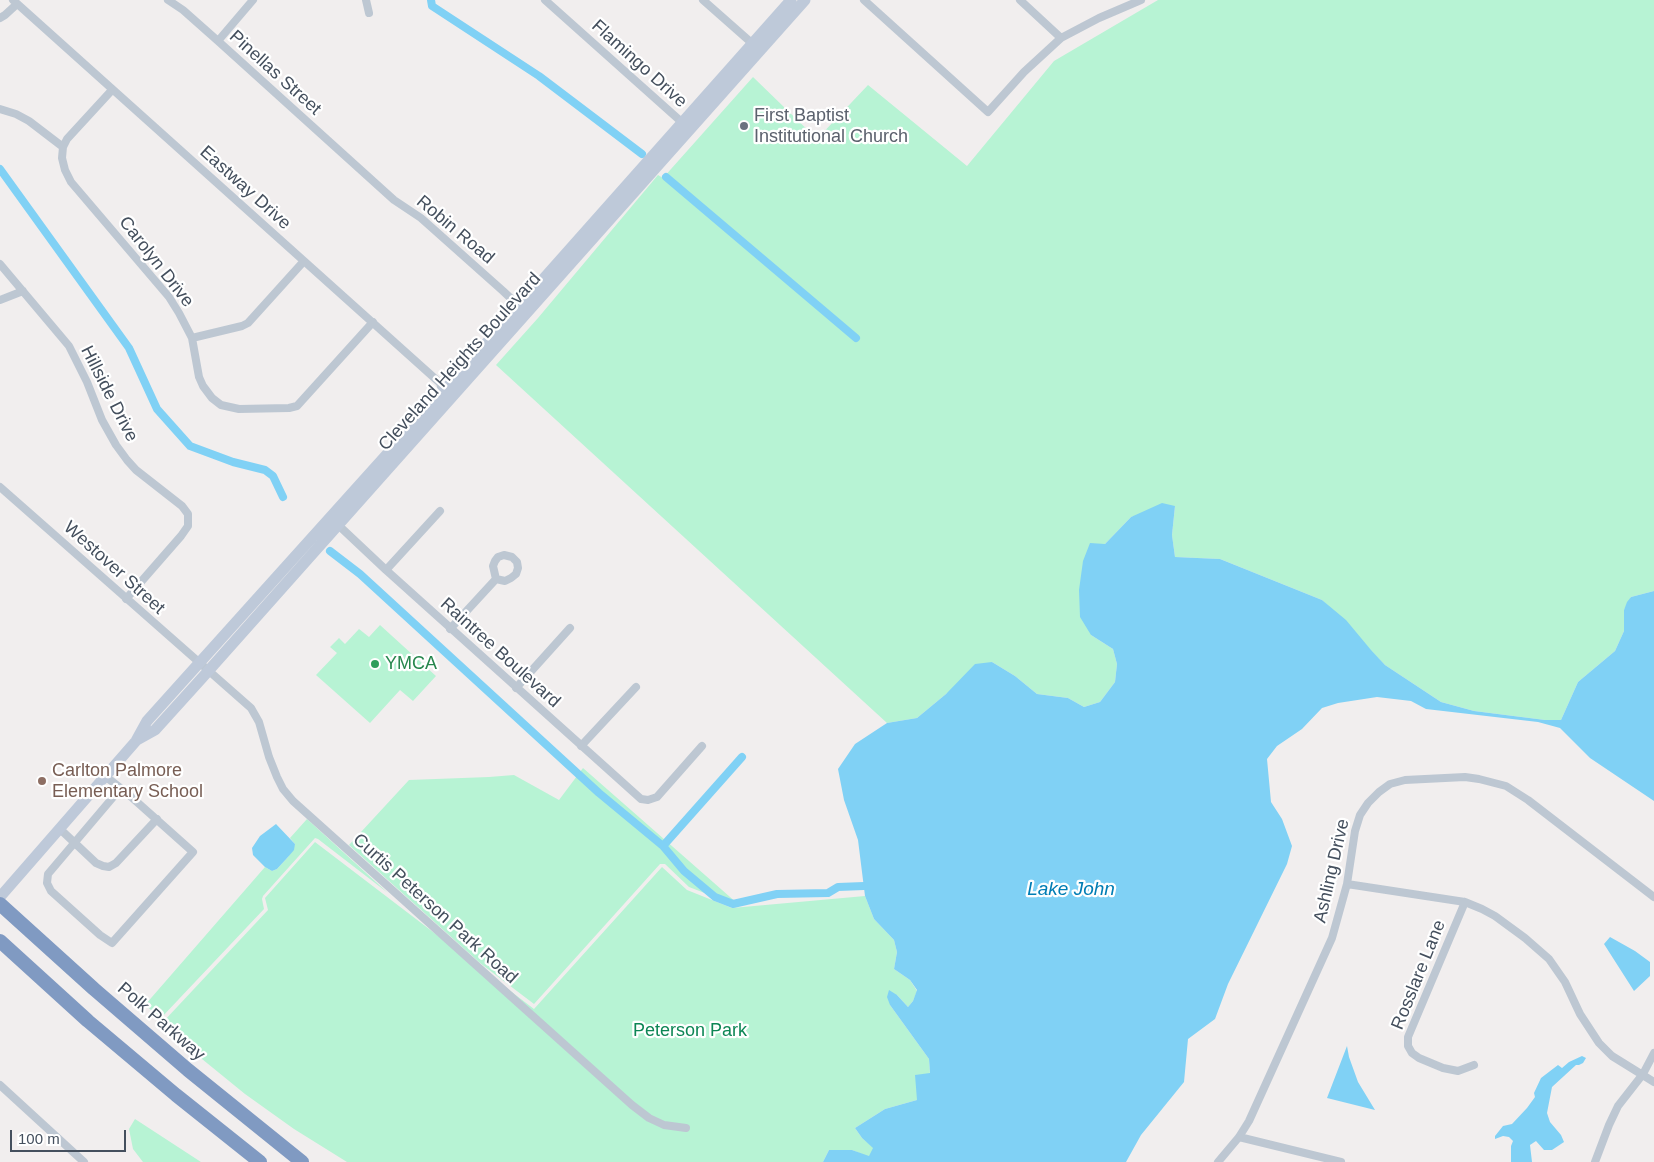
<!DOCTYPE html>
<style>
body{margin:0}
#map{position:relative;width:1654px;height:1162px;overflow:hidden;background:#f1eeee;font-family:Helvetica,sans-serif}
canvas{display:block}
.scale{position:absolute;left:10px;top:1130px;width:116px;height:22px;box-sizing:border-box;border:2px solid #444f5d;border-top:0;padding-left:6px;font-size:15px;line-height:18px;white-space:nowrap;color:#444f5d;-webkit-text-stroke:4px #fff;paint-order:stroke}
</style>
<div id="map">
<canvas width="1654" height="1162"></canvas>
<div class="scale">100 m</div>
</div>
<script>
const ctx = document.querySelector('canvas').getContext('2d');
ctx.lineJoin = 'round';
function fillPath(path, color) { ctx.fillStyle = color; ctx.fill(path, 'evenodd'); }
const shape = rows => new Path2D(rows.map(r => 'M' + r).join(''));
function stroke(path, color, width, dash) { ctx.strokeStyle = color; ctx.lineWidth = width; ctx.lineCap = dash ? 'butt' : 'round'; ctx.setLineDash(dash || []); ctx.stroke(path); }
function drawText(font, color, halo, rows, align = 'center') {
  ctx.font = font + ' Helvetica,sans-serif'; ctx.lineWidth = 4.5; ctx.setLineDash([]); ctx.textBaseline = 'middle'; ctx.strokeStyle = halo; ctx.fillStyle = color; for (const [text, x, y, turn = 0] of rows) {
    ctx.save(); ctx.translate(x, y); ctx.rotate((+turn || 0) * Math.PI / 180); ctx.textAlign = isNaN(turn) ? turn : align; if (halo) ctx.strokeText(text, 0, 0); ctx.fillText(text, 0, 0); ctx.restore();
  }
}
const green = shape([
 [1158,0,1654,0,1654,591,1631,597,1624,610,1624,631,1615,651,1578,682,1561,720,1545,720,1474,711,1441,702,1385,665,1322,600,1220,559,1175,557,1172,535,1175,506,1131,517,1105,544,1091,635,1113,649,1117,664,1115,682,1100,702,1084,707,1068,698,1037,694,1015,676,992,662,946,694,917,718,887,723,496,365,538,318,658,175,663,178,753,77,817,139,868,85,967,166,1054,61],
 [380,625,436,676,413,701,400,690,370,723,316,675,337,653,330,647,339,638,345,644,359,629,369,637],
 [583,768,738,904,733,904,689,887,665,864,660,864,534,1004,480,963,349,845,409,780,489,777,514,775,559,800],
 [307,819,388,893,318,839,315,838,263,896,262,899,264,909,161,1018,145,1005,265,867,272,871,277,869,288,857,295,844,290,838],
 [315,842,534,1009,662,867,687,890,732,908,865,896,874,919,894,940,897,952,894,969,910,980,917,991,913,1001,908,1007,897,995,890,1005,929,1059,930,1074,917,1100,885,1109,855,1128,862,1138,874,1148,869,1157,852,1150,829,1150,823,1162,347,1162,294,1129,245,1094,202,1059,163,1022,268,910,265,898],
 [135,1119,201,1162,143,1162,133,1149,129,1129]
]);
const water = shape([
 [1162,503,1175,506,1172,535,1175,557,1220,559,1322,600,1346,620,1371,650,1385,665,1441,702,1474,711,1545,720,1561,720,1578,682,1615,651,1624,631,1624,610,1627,602,1631,597,1654,591,1654,801,1590,758,1560,728,1538,722,1426,709,1411,701,1377,697,1338,703,1322,708,1302,729,1277,746,1267,759,1271,802,1282,819,1292,846,1287,864,1228,984,1215,1019,1188,1039,1184,1082,1141,1135,1126,1162,823,1162,829,1150,852,1150,869,1156,873,1148,862,1138,855,1128,885,1109,917,1100,915,1075,930,1073,929,1059,890,1005,887,997,889,990,897,995,908,1007,913,1001,917,990,910,980,894,969,897,952,894,940,874,919,865,896,858,840,844,800,838,769,855,744,887,723,917,718,946,694,975,664,992,662,1015,676,1037,694,1068,698,1084,707,1100,702,1115,682,1117,664,1113,649,1091,635,1080,617,1079,590,1083,561,1090,543,1105,544,1131,517],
 [276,824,295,844,294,850,288,857,277,869,272,871,265,867,253,855,252,848,260,836],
 [1610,937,1635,951,1650,962,1650,976,1634,991,1604,944],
 [1347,1046,1349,1057,1358,1082,1375,1110,1327,1098],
 [1582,1056,1586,1058,1583,1063,1579,1065,1576,1065,1552,1087,1547,1113,1550,1122,1561,1135,1564,1142,1552,1150,1544,1150,1536,1141,1530,1145,1532,1162,1511,1162,1511,1146,1513,1141,1509,1137,1503,1136,1495,1139,1495,1136,1503,1126,1512,1124,1527,1108,1535,1097,1534,1093,1541,1078,1558,1065,1562,1068,1569,1062]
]);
const canal = shape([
 [431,0,432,6,539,76,642,154],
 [0,169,129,348,157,409,190,446,233,462,265,470,273,476,283,497],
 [666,177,856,338],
 [330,551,360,574,599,793,663,846,684,871,715,897,733,904,777,894,828,893,838,887,864,886],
 [663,846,742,757]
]);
const street = shape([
 [13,0,440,383,443,394],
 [168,0,183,10,218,41,394,200,421,218,503,291,519,306,521,311],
 [366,0,369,13],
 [545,0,685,125],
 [703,0,754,45],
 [864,0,988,112,1024,72,1061,38,1099,18,1141,0],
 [1020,0,1061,38],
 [0,18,5,15,17,4],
 [218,41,253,0],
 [0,109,16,114,29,121,63,147,62,158,65,170,71,182,169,297,179,313,192,338,199,377,203,386,212,398,221,405,239,409,289,408,297,406,373,322],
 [63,147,67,139,112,90],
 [0,264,69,346,87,382,102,420,116,445,127,460,136,470,182,506,188,514,188,526,181,536,126,599],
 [0,300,23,291],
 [192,338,242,326,248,323,304,261],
 [0,487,251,708,259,722,269,757,277,777,283,789,293,801,632,1105,649,1118,664,1125,686,1128],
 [335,522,386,570,641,799,648,800,657,797,702,746],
 [386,570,440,511],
 [450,629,496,579,505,581,511,578,516,574,518,568,517,562,512,557,504,555,498,557,495,561,493,566,496,579],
 [516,688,570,628],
 [581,746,636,687],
 [105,776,128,794,193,852,112,943,100,935,51,891,47,883,48,874,120,789],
 [60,829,96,863,103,866,109,867,116,863,157,819],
 [1347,884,1465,902,1482,909,1495,916,1525,938,1549,959,1565,982,1580,1014,1599,1043,1612,1056,1654,1082],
 [1465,902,1408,1037,1408,1046,1412,1053,1419,1058,1443,1068,1458,1071,1474,1065],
 [0,1085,84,1162],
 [1239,1137,1341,1162],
 [1218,1162,1239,1137,1249,1121,1332,938,1347,884,1355,831,1360,815,1368,803,1379,792,1390,784,1405,780,1465,777,1479,779,1506,786,1528,800,1654,897],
 [1595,1162,1609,1125,1618,1106,1643,1074,1654,1053]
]);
const secondary = shape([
 [137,740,155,730,202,678,805,0],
 [0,897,136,741,147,721,443,392,791,0]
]);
const highway = shape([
 [0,904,94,989,188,1070,302,1162],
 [0,941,88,1021,176,1095,260,1162]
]);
const markers = [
 [744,126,5,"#6b7280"],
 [375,664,5,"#2e9e5b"],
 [42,781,5,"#8d6e63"]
];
const streetNames = [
 ["Flamingo Drive",639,64,42],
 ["Pinellas Street",275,73,42],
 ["Eastway Drive",245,188,42],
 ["Robin Road",455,230,40],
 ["Carolyn Drive",156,262,52],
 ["Cleveland Heights Boulevard",460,362,-48],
 ["Hillside Drive",109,394,63],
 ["Westover Street",114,568,42],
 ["Raintree Boulevard",500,653,42],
 ["Ashling Drive",1332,871,-77],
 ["Curtis Peterson Park Road",435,909,42],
 ["Rosslare Lane",1419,975,-68],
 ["Polk Parkway",161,1022,41]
];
const worshipNames = [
 ["First Baptist",754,116],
 ["Institutional Church",754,137]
];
const leisureNames = [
 ["YMCA",385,664]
];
const educationNames = [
 ["Carlton Palmore",52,771],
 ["Elementary School",52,792]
];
const parkNames = [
 ["Peterson Park",690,1031]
];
const waterNames = [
 ["Lake John",1071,890]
];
fillPath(green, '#b7f3d4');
fillPath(water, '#80d1f5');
stroke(canal, '#80d1f5', 8);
stroke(street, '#bdc7d2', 8);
stroke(secondary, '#bec9d9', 11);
stroke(highway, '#809ac2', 14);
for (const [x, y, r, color] of markers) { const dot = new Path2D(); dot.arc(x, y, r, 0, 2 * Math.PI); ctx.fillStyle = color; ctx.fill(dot); stroke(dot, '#fff', 2); }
drawText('18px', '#444f5d', '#fff', streetNames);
drawText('18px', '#5b616d', '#fff', worshipNames, 'left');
drawText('18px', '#27864d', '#fff', leisureNames, 'left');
drawText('18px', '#785e54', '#fff', educationNames, 'left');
drawText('18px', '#0d8655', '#fff', parkNames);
drawText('italic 19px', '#007db4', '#fff', waterNames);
</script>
